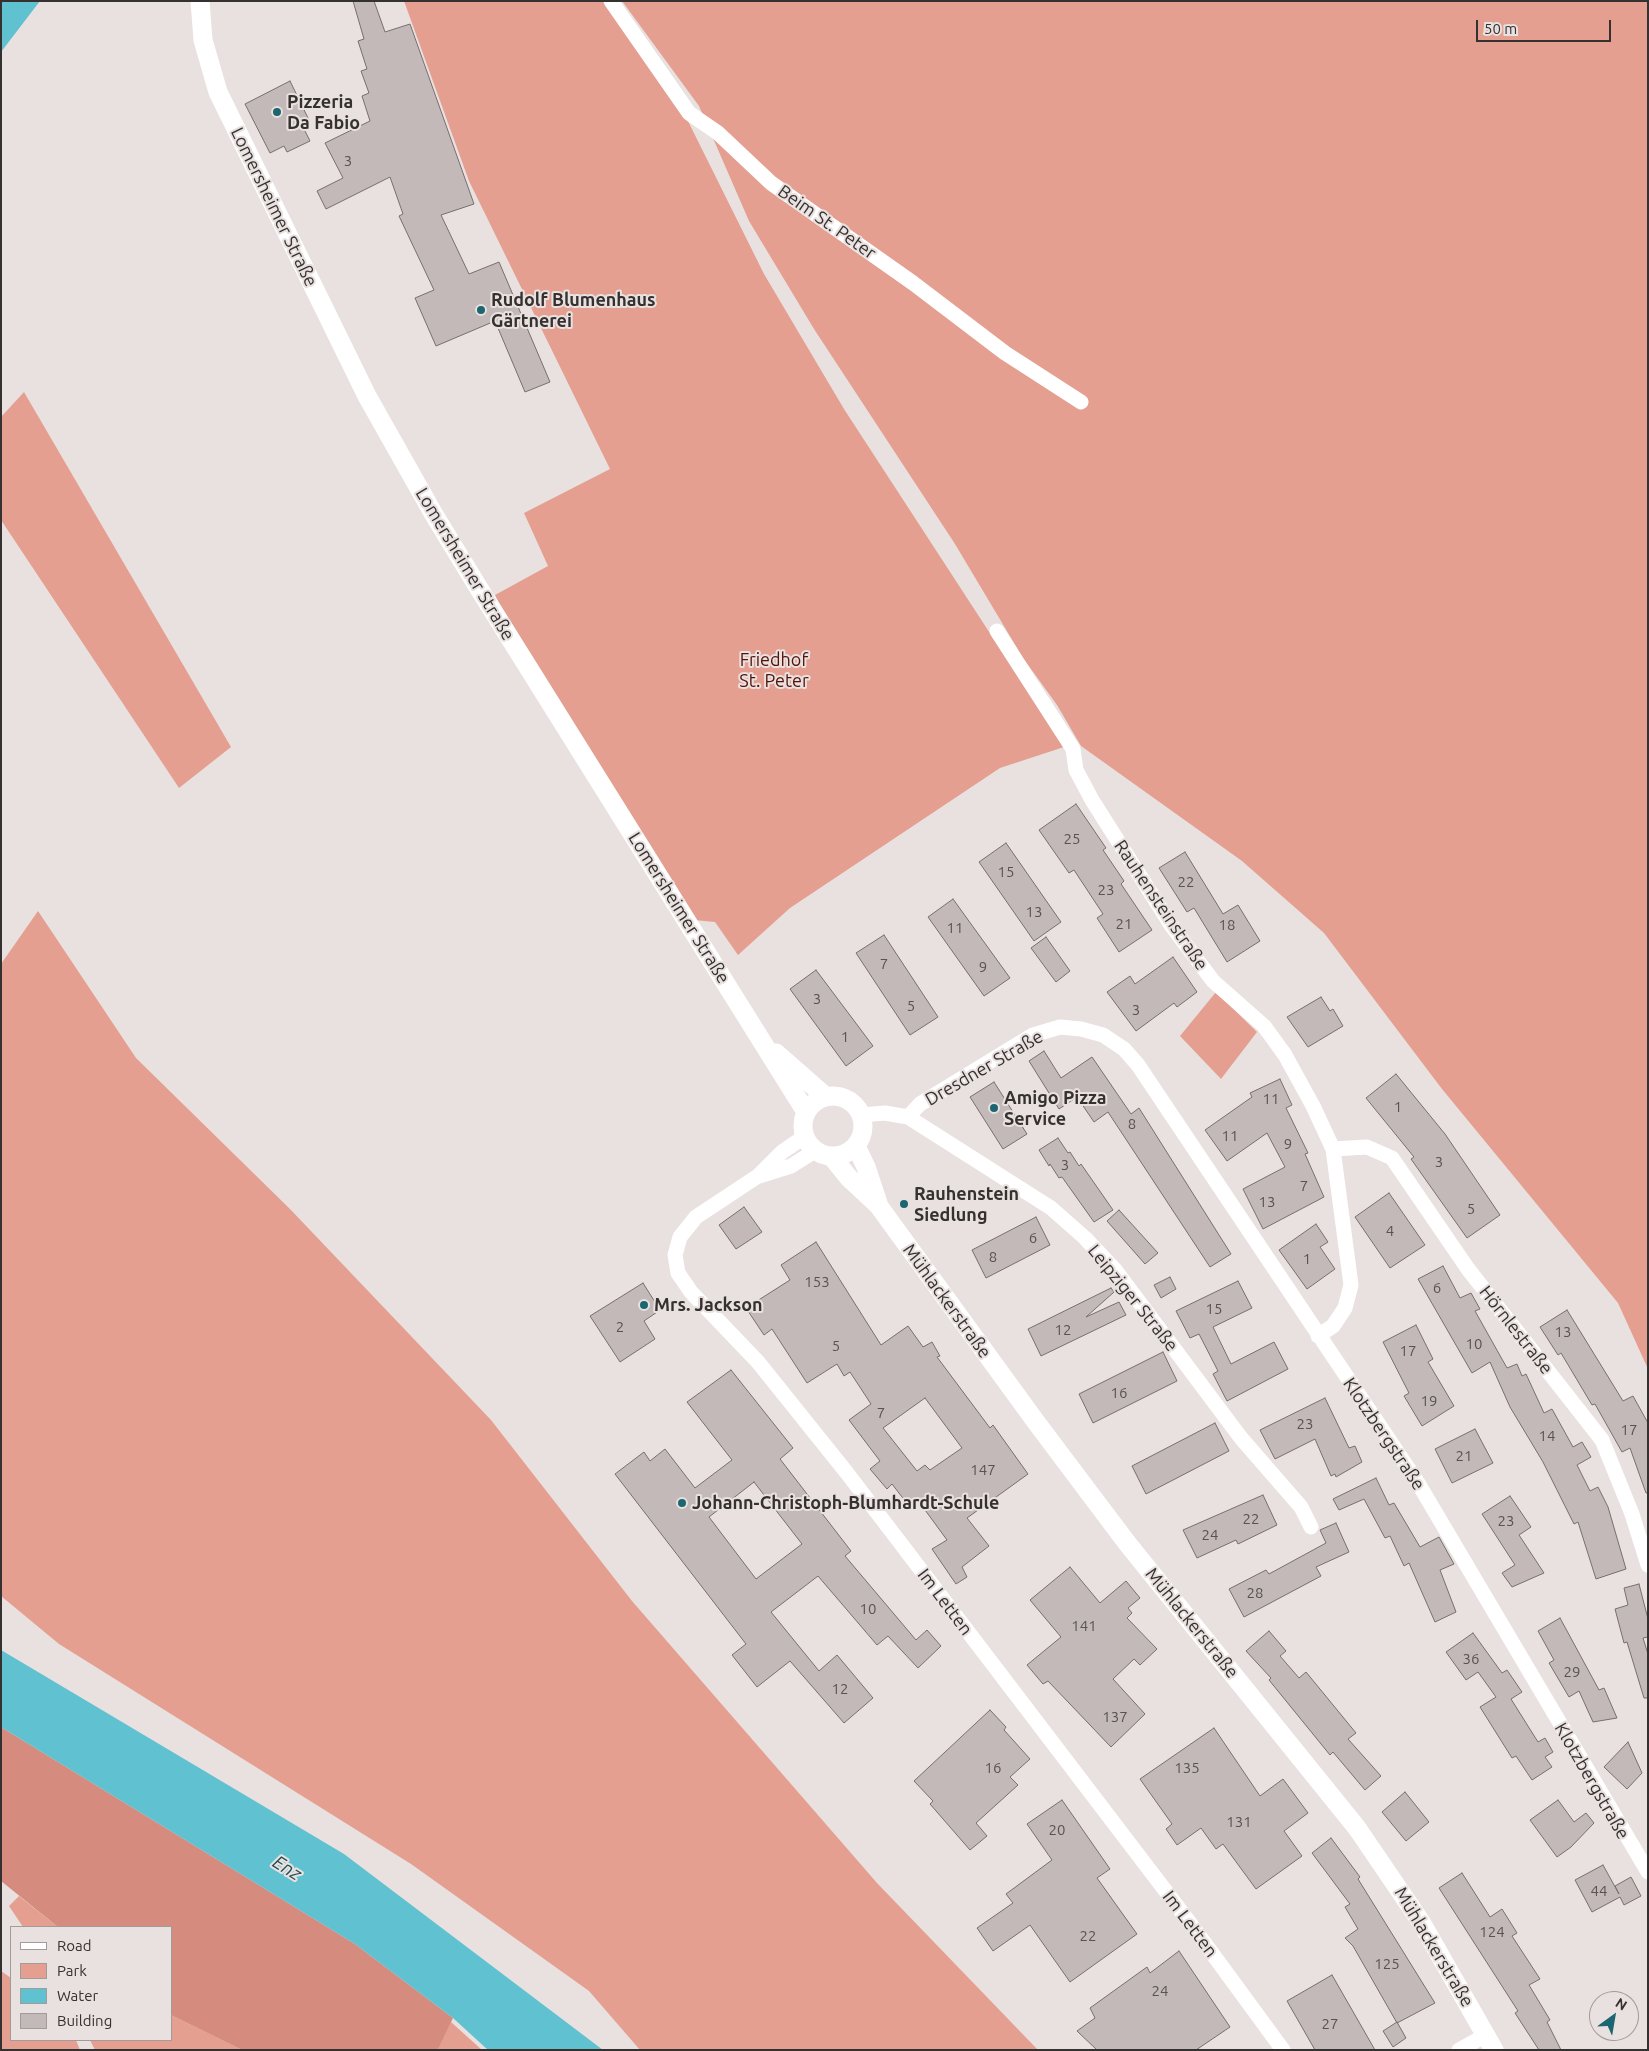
<!DOCTYPE html>
<meta charset="utf-8">
<style>
body{margin:0}
#map{position:relative;width:1649px;height:2051px;overflow:hidden;background:#e9e1df;font-family:Ubuntu,sans-serif}
canvas{display:block}
.frame{position:absolute;inset:0;border:2px solid #343130;pointer-events:none}
.legend{position:absolute;left:10px;top:1926px;width:162px;height:115px;box-sizing:border-box;background:#e9e1df;border:1px solid #a19b99;margin:0;padding:6px 9px;list-style:none;font-size:15px;color:#343130}
.legend li{display:flex;align-items:center;gap:10px;height:25px}
.legend b{width:25px;border:1px solid #a19b99}
.north{position:absolute;left:1589px;top:1991px;width:50px;height:50px;box-sizing:border-box;background:#e9e1df;border:1px solid #a19b99;border-radius:50%;rotate:32deg;font-size:14px;font-weight:700;line-height:20px;text-align:center;color:#343130}
.north::after{content:'';display:block;margin:auto;width:18px;height:22px;background:#1b6670;clip-path:polygon(50% 0,100% 100%,50% 72%,0 100%)}
.scale{position:absolute;left:1476px;top:20px;width:135px;height:22px;box-sizing:border-box;border:2px solid #343130;border-top:0;padding-left:6px;font-size:15px;line-height:18px;white-space:nowrap;color:#343130;-webkit-text-stroke:4px #e9e1df;paint-order:stroke}
</style>
<div id="map">
<canvas width="1649" height="2051"></canvas>
<div class="frame"></div>
<ul class="legend">
<li><b style="height:6px;background:#fff"></b>Road</li>
<li><b style="height:14px;background:#e49f91"></b>Park</li>
<li><b style="height:14px;background:#60c1d0"></b>Water</li>
<li><b style="height:14px;background:#c2b9b8"></b>Building</li>
</ul>
<div class="north">N</div>
<div class="scale">50 m</div>
</div>
<script>
const ctx = document.querySelector('canvas').getContext('2d');
ctx.lineJoin = 'round';
function fillPath(path, color) { ctx.fillStyle = color; ctx.fill(path, 'evenodd'); }
const shape = rows => new Path2D(rows.map(r => 'M' + r).join(''));
function stroke(path, color, width, dash) { ctx.strokeStyle = color; ctx.lineWidth = width; ctx.lineCap = dash ? 'butt' : 'round'; ctx.setLineDash(dash || []); ctx.stroke(path); }
function drawText(font, color, halo, rows, align = 'center') {
  ctx.font = font + ' Ubuntu,sans-serif'; ctx.lineWidth = 4; ctx.setLineDash([]); ctx.textBaseline = 'middle'; ctx.strokeStyle = halo; ctx.fillStyle = color; for (const [text, x, y, turn = 0] of rows) {
    ctx.save(); ctx.translate(x, y); ctx.rotate((+turn || 0) * Math.PI / 180); ctx.textAlign = isNaN(turn) ? turn : align; if (halo) ctx.strokeText(text, 0, 0); ctx.fillText(text, 0, 0); ctx.restore();
  }
}
const green = shape([
 [404,1,606,1,685,115,764,274,844,409,1064,747,1000,768,790,908,738,955,715,922,694,920,524,656,495,595,548,566,524,513,610,469,469,181],
 [622,1,1648,1,1648,1369,1618,1303,1442,1089,1324,933,1242,861,1081,746,1057,705,1023,658,955,544,814,329,749,221,699,106],
 [24,392,231,747,179,788,1,520,1,417],
 [38,911,136,1058,290,1209,491,1420,632,1601,877,1883,1038,2050,640,2050,589,1991,411,1864,59,1644,1,1596,1,964],
 [1216,992,1257,1032,1221,1079,1180,1036],
 [19,1896,58,1927,23,1927,9,1906],
 [1,1971,11,1978,11,2040,76,2040,80,2050,1,2050],
 [171,2015,242,2050,95,2050,90,2040,171,2040],
 [451,2022,482,2050,438,2050]
]);
const forest = shape([
 [1,1727,355,1944,453,2018,438,2050,242,2050,171,2015,171,1927,58,1927,1,1881]
]);
const water = shape([
 [1,1,40,1,1,52],
 [1,1650,344,1854,603,2050,488,2050,453,2018,355,1944,1,1727]
]);
const building = shape([
 [353,1,374,1,385,32,410,24,474,204,441,215,469,274,499,262,550,382,525,392,495,321,436,346,415,298,434,290,399,216,403,214,390,177,326,209,317,191,343,178,325,143,370,121,362,96,369,93,361,71,367,69,358,41,364,39,353,1],
 [290,81,309,120,301,123,310,141,287,152,284,146,270,153,245,104,290,81],
 [1076,804,1106,848,1103,850,1124,881,1121,884,1152,930,1119,952,1097,918,1103,914,1074,870,1069,873,1039,830,1076,804],
 [1006,843,1061,922,1034,941,979,862,1006,843],
 [1185,852,1223,914,1238,905,1260,941,1227,962,1194,908,1187,912,1159,868,1185,852],
 [953,899,1010,978,984,996,928,917,953,899],
 [884,935,938,1017,910,1035,856,953,884,935],
 [1046,937,1070,971,1056,982,1031,948,1046,937],
 [1173,957,1197,992,1177,1007,1174,1003,1136,1031,1107,992,1130,976,1135,984,1173,957],
 [816,970,873,1046,846,1066,790,989,816,970],
 [1321,997,1330,1011,1333,1009,1343,1026,1308,1047,1287,1017,1321,997],
 [1044,1051,1061,1078,1092,1057,1131,1114,1139,1108,1231,1254,1210,1267,1108,1112,1094,1122,1077,1097,1059,1109,1029,1061,1044,1051],
 [1396,1074,1445,1134,1500,1215,1467,1238,1411,1159,1414,1157,1366,1098,1396,1074],
 [1280,1079,1292,1105,1286,1108,1308,1153,1305,1154,1324,1197,1263,1229,1243,1189,1285,1167,1267,1133,1227,1161,1205,1130,1252,1097,1250,1093,1280,1079],
 [994,1082,1027,1134,1003,1149,970,1097,994,1082],
 [1058,1138,1068,1153,1070,1152,1079,1166,1081,1164,1113,1210,1094,1222,1062,1177,1059,1178,1050,1164,1049,1166,1039,1150,1058,1138],
 [1389,1193,1425,1245,1390,1268,1355,1217,1389,1193],
 [744,1207,762,1232,736,1249,719,1225,744,1207],
 [1119,1210,1158,1253,1145,1264,1107,1221,1119,1210],
 [1036,1217,1050,1245,986,1278,972,1250,1036,1217],
 [1316,1224,1328,1242,1320,1247,1335,1269,1307,1289,1279,1250,1316,1224],
 [816,1242,881,1345,908,1326,923,1347,932,1342,940,1356,937,1357,990,1428,993,1425,1028,1474,967,1518,989,1546,962,1567,967,1577,956,1584,932,1549,947,1540,917,1499,909,1506,892,1484,887,1489,870,1469,880,1461,849,1420,871,1404,850,1372,844,1376,837,1364,807,1383,772,1329,764,1335,746,1308,790,1280,781,1265,816,1242],
 [925,1398,962,1448,930,1470,925,1465,917,1471,883,1428,925,1398],
 [1443,1266,1460,1298,1471,1293,1480,1309,1475,1311,1507,1368,1517,1364,1522,1376,1526,1374,1544,1413,1552,1409,1573,1447,1582,1442,1591,1457,1577,1465,1590,1491,1598,1487,1608,1507,1626,1569,1596,1579,1578,1522,1574,1524,1543,1462,1510,1407,1490,1362,1472,1373,1418,1279,1443,1266],
 [1170,1277,1176,1289,1161,1298,1154,1285,1170,1277],
 [1238,1281,1252,1308,1213,1327,1231,1364,1274,1342,1288,1369,1227,1401,1213,1374,1218,1371,1199,1334,1190,1338,1176,1311,1238,1281],
 [643,1283,660,1310,644,1321,655,1339,620,1362,590,1316,643,1283],
 [1111,1288,1114,1292,1086,1317,1119,1302,1126,1315,1041,1356,1028,1329,1111,1288],
 [1567,1310,1623,1401,1633,1396,1648,1423,1648,1493,1646,1493,1630,1448,1622,1452,1595,1404,1592,1405,1561,1353,1558,1355,1540,1327,1567,1310],
 [1416,1325,1433,1359,1428,1362,1454,1406,1422,1426,1404,1396,1409,1393,1383,1342,1416,1325],
 [1163,1352,1177,1381,1093,1423,1079,1394,1163,1352],
 [731,1370,793,1448,780,1459,851,1551,845,1556,916,1640,927,1630,941,1646,918,1668,888,1636,877,1645,818,1576,771,1612,819,1671,837,1655,873,1698,844,1723,790,1661,757,1687,732,1655,746,1644,615,1474,644,1452,650,1461,665,1449,695,1488,732,1460,687,1402,731,1370],
 [754,1482,802,1544,756,1579,709,1517,754,1482],
 [1325,1398,1349,1448,1355,1446,1362,1462,1336,1477,1335,1474,1331,1476,1315,1439,1275,1459,1260,1430,1325,1398],
 [1215,1423,1229,1451,1146,1494,1132,1466,1215,1423],
 [1475,1429,1493,1463,1452,1483,1435,1449,1475,1429],
 [1376,1478,1389,1505,1394,1503,1420,1547,1439,1537,1454,1564,1440,1570,1456,1612,1435,1622,1409,1563,1404,1566,1390,1536,1385,1538,1364,1499,1339,1510,1333,1499,1376,1478],
 [1263,1495,1277,1525,1238,1544,1236,1540,1197,1558,1183,1530,1263,1495],
 [1510,1496,1531,1527,1519,1535,1544,1573,1512,1587,1502,1573,1515,1565,1482,1514,1510,1496],
 [1336,1523,1349,1552,1316,1567,1321,1576,1244,1617,1229,1589,1266,1570,1269,1574,1326,1543,1320,1530,1336,1523],
 [1070,1567,1100,1603,1126,1581,1140,1598,1128,1608,1132,1613,1127,1618,1157,1649,1140,1665,1134,1659,1113,1679,1145,1714,1111,1747,1048,1681,1043,1684,1027,1665,1061,1637,1030,1600,1070,1567],
 [1639,1584,1648,1619,1648,1637,1643,1638,1648,1654,1648,1698,1644,1698,1627,1642,1624,1643,1615,1609,1628,1605,1624,1588,1639,1584],
 [1560,1618,1599,1690,1604,1688,1617,1718,1593,1722,1579,1691,1569,1697,1549,1663,1554,1660,1538,1631,1560,1618],
 [1269,1631,1286,1651,1280,1656,1299,1678,1306,1672,1356,1733,1348,1739,1381,1776,1365,1790,1333,1752,1330,1755,1269,1680,1271,1678,1246,1651,1269,1631],
 [1473,1633,1502,1673,1507,1670,1522,1692,1511,1699,1538,1742,1545,1738,1553,1752,1545,1757,1552,1767,1532,1780,1516,1756,1512,1758,1480,1707,1496,1697,1478,1672,1466,1680,1446,1652,1473,1633],
 [990,1710,1006,1727,1004,1730,1030,1759,1010,1777,1018,1785,976,1823,987,1836,970,1850,930,1804,933,1801,914,1781,990,1710],
 [1214,1728,1260,1796,1283,1779,1308,1813,1284,1831,1302,1856,1256,1889,1223,1844,1216,1849,1201,1828,1177,1845,1166,1829,1172,1824,1140,1779,1214,1728],
 [1628,1742,1642,1773,1627,1789,1604,1767,1628,1742],
 [1405,1792,1429,1822,1406,1841,1382,1812,1405,1792],
 [1062,1800,1110,1869,1097,1878,1137,1934,1070,1982,1030,1925,993,1951,977,1928,1013,1903,1006,1894,1052,1860,1027,1824,1062,1800],
 [1558,1800,1574,1822,1586,1813,1594,1823,1571,1847,1557,1857,1530,1820,1558,1800],
 [1331,1838,1360,1877,1358,1879,1435,2003,1397,2023,1353,1946,1345,1938,1358,1929,1345,1907,1350,1904,1312,1853,1331,1838],
 [1603,1865,1619,1894,1615,1886,1631,1877,1641,1896,1624,1905,1620,1897,1592,1912,1575,1880,1603,1865],
 [1462,1873,1490,1917,1502,1909,1517,1933,1512,1936,1540,1979,1529,1985,1550,2020,1547,2022,1561,2050,1539,2050,1515,2013,1518,2011,1439,1888,1462,1873],
 [1179,1951,1230,2027,1196,2050,1097,2050,1077,2031,1095,2018,1090,2008,1147,1967,1150,1973,1179,1951],
 [1332,1975,1375,2050,1315,2050,1287,2001,1332,1975],
 [1397,2022,1406,2038,1393,2047,1383,2031,1397,2022]
]);
const minor = shape([
 [611,1,689,113,718,133,771,183,913,283,1005,353,1081,402],
 [997,631,1073,749,1076,770,1092,800,1171,925,1213,981,1264,1026,1285,1055,1313,1106,1333,1149,1351,1285,1345,1308,1333,1326,1318,1336],
 [861,1115,885,1113,908,1117,920,1104,1033,1035,1060,1027,1081,1029,1103,1035,1124,1049,1138,1065,1418,1483,1648,1872],
 [908,1117,1051,1208,1085,1238,1116,1271,1241,1438,1301,1507,1311,1527],
 [804,1137,782,1152,758,1176,696,1217,680,1237,675,1255,678,1273,691,1292,758,1362,847,1473,1187,1919,1283,2050],
 [1333,1149,1367,1147,1392,1158,1468,1269,1602,1440,1632,1514,1648,1565],
 [759,1176,791,1166,815,1151],
 [1459,2050,1486,2035]
]);
const tertiary = shape([
 [200,1,203,40,218,92,367,396,433,513,478,587,806,1112],
 [776,1053,826,1097],
 '803 1126a30 30 0 1 1 60 0a30 30 0 1 1-60 0Z',
 [856,1146,866,1167,878,1203],
 [832,1157,849,1178,878,1205,1036,1422,1127,1543,1357,1828,1421,1922,1494,2050]
]);
const markers = [
 [277,112,5,"#1b6670"],
 [481,310,5,"#1b6670"],
 [994,1108,5,"#1b6670"],
 [904,1204,5,"#1b6670"],
 [644,1305,5,"#1b6670"],
 [682,1503,5,"#1b6670"]
];
const numberNames = [
 ["3",348,161],
 ["25",1072,839],
 ["15",1006,872],
 ["22",1186,882],
 ["23",1106,890],
 ["13",1034,912],
 ["21",1124,924],
 ["18",1227,925],
 ["11",955,928],
 ["7",884,964],
 ["9",983,967],
 ["3",817,999],
 ["5",911,1006],
 ["3",1136,1010],
 ["1",845,1037],
 ["11",1271,1099],
 ["1",1398,1107],
 ["8",1132,1124],
 ["11",1230,1136],
 ["9",1288,1144],
 ["3",1439,1162],
 ["3",1065,1165],
 ["7",1304,1186],
 ["13",1267,1202],
 ["5",1471,1209],
 ["4",1390,1231],
 ["6",1033,1238],
 ["8",993,1257],
 ["1",1307,1259],
 ["153",817,1282],
 ["6",1437,1288],
 ["15",1214,1309],
 ["2",620,1327],
 ["12",1063,1330],
 ["13",1563,1332],
 ["10",1474,1344],
 ["5",836,1346],
 ["17",1408,1351],
 ["16",1119,1393],
 ["19",1429,1401],
 ["7",881,1413],
 ["23",1305,1424],
 ["17",1629,1430],
 ["14",1547,1436],
 ["21",1464,1456],
 ["147",983,1470],
 ["22",1251,1519],
 ["23",1506,1521],
 ["24",1210,1535],
 ["28",1255,1593],
 ["10",868,1609],
 ["141",1084,1626],
 ["36",1471,1659],
 ["29",1572,1672],
 ["12",840,1689],
 ["137",1115,1717],
 ["16",993,1768],
 ["135",1187,1768],
 ["131",1239,1822],
 ["20",1057,1830],
 ["44",1599,1891],
 ["124",1492,1932],
 ["22",1088,1936],
 ["125",1387,1964],
 ["24",1160,1991],
 ["27",1330,2024]
];
const poiNames = [
 ["Pizzeria",287,102],
 ["Da Fabio",287,123],
 ["Rudolf Blumenhaus",491,300],
 ["Gärtnerei",491,321],
 ["Amigo Pizza",1004,1098],
 ["Service",1004,1119],
 ["Rauhenstein",914,1194],
 ["Siedlung",914,1215],
 ["Mrs. Jackson",654,1305],
 ["Johann-Christoph-Blumhardt-Schule",692,1503]
];
const streetNames = [
 ["Lomersheimer Straße",274,207,64],
 ["Beim St. Peter",827,222,35],
 ["Lomersheimer Straße",465,564,59],
 ["Rauhensteinstraße",1161,905,56],
 ["Lomersheimer Straße",679,908,58],
 ["Dresdner Straße",984,1068,-30],
 ["Leipziger Straße",1133,1298,51],
 ["Mühlackerstraße",947,1301,54],
 ["Hörnlestraße",1516,1330,52],
 ["Klotzbergstraße",1384,1434,56],
 ["Im Letten",945,1602,53],
 ["Mühlackerstraße",1192,1623,51],
 ["Klotzbergstraße",1592,1781,60],
 ["Im Letten",1190,1924,53],
 ["Mühlackerstraße",1434,1947,59]
];
const parkNames = [
 ["Friedhof",774,660],
 ["St. Peter",774,681]
];
const waterNames = [
 ["Enz",287,1868,32]
];
fillPath(green, '#e49f91');
fillPath(forest, '#d58b7d');
fillPath(water, '#60c1d0');
fillPath(building, '#c2b9b8');
stroke(building, '#766f6d', 1);
stroke(minor, '#fff', 15);
stroke(tertiary, '#fff', 19);
for (const [x, y, r, color] of markers) { const dot = new Path2D(); dot.arc(x, y, r, 0, 2 * Math.PI); ctx.fillStyle = color; ctx.fill(dot); stroke(dot, '#e9e1df', 2); }
drawText('15px', '#585352', null, numberNames);
drawText('bold 18px', '#343130', '#e9e1df', poiNames, 'left');
drawText('18px', '#343130', '#e9e1df', streetNames);
drawText('18px', '#551209', '#e9e1df', parkNames);
drawText('italic 19px', '#1f4b52', '#e9e1df', waterNames);
</script>
